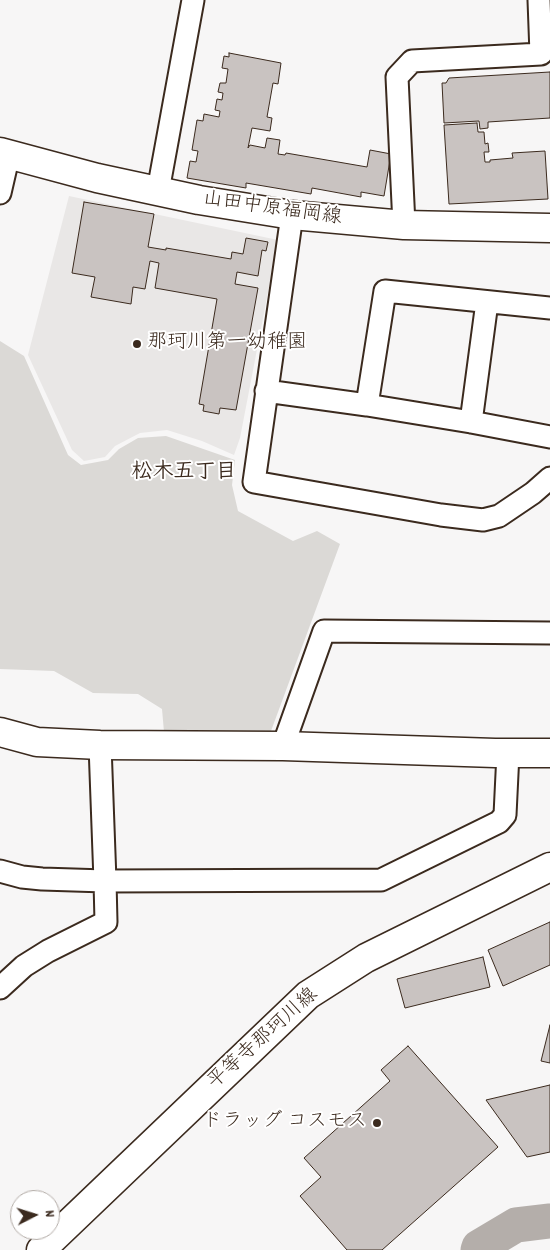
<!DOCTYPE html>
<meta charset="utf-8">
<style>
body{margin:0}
#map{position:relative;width:550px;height:1250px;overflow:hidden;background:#f7f6f6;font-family:Dekko,sans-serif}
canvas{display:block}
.north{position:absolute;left:10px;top:1190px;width:50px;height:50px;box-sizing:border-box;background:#fff;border:1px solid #b1aaa5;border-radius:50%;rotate:85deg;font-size:14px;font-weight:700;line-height:20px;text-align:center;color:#3b2a1e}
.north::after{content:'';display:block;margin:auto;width:18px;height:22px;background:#3b2a1e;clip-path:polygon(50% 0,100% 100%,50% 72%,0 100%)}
</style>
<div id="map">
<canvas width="550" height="1250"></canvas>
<div class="north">N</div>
</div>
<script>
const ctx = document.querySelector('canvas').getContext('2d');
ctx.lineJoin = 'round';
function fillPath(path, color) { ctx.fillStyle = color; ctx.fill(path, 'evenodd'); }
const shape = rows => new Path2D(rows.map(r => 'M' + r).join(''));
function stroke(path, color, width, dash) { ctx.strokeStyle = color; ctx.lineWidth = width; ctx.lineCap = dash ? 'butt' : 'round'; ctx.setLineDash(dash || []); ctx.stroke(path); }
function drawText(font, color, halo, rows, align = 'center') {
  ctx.font = font + ' Dekko,"Klee One",sans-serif'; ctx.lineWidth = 4; ctx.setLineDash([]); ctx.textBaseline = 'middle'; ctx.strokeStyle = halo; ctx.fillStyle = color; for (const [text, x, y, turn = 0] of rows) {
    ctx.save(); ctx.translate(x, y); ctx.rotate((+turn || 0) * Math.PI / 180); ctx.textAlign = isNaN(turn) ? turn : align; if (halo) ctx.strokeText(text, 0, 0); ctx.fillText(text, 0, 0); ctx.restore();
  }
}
const built = shape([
 [69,196,278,240,240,438,234,455,202,441,167,430,140,433,115,446,105,457,84,461,72,450,28,355]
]);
const green = shape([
 [0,341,24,356,68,455,81,465,108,460,119,449,138,438,166,436,235,460,232,485,238,511,293,541,317,531,340,544,271,731,164,732,162,709,138,694,93,693,54,671,0,669]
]);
const river = shape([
 [478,1250,479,1247,516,1225,550,1221]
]);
const building = shape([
 [229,53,281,63,278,84,273,83,267,117,272,118,270,131,252,128,248,148,250,145,265,148,267,138,280,140,278,154,285,155,286,153,367,167,370,150,391,154,384,196,361,192,361,197,312,188,311,194,246,183,246,188,187,178,190,161,196,162,198,151,192,150,197,120,203,121,204,114,219,117,220,111,215,110,217,99,222,100,223,93,218,92,220,83,226,83,228,69,222,68,224,56,229,57,229,53],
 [550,72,550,118,488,122,488,128,480,129,479,121,444,123,442,83,446,83,449,78,550,72],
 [477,123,478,132,484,132,485,144,488,143,489,152,484,152,485,162,490,162,490,160,513,158,512,153,545,151,548,199,449,204,444,125,477,123],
 [84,202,154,214,148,247,166,250,166,248,231,259,232,252,243,254,246,238,268,242,266,251,262,250,258,276,237,272,235,284,258,288,236,410,220,408,219,414,203,411,204,405,199,404,217,299,155,288,159,263,150,261,145,289,133,287,131,304,91,297,95,277,72,273,84,202],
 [550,922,550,965,503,986,488,950,550,922],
 [483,957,490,987,405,1008,397,979,483,957],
 [550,1025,550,1063,541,1061,550,1025],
 [408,1046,498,1147,382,1250,347,1250,300,1196,321,1177,304,1158,390,1081,381,1070,408,1046],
 [550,1085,550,1152,527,1157,486,1100,550,1085]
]);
const street = shape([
 [158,191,193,0],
 [0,193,9,154],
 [292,215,254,482,441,515,483,520,499,516,533,493,550,478],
 [404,225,397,77,412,61,541,54,539,0],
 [266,391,367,405,471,422,550,437],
 [367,405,385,291,550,308],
 [471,422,487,302],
 [100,745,105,881,381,880,499,822,505,815,508,753],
 [283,746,324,631,550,633],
 [0,871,22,877,42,879,105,881,106,922,48,951,24,966,0,988]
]);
const secondary = shape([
 [0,152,97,178,199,200,292,215,404,225,550,228],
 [0,732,37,742,100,745,283,746,495,753,550,753],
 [41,1250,308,995,366,958,550,867]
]);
const markers = [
 [137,344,5,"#3b2a1e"],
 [377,1123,5,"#3b2a1e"]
];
const streetNames = [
 ["山田中原福岡線",272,210,8],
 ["平等寺那珂川線",264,1040,-42]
];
const poiNames = [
 ["那珂川第一幼稚園",147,344],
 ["ドラッグ コスモス",367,1123,"right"]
];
const neighbourhoodNames = [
 ["松木五丁目",184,474]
];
fillPath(built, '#e9e7e6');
fillPath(green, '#dbd9d6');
stroke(river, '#b4aeaa', 35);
fillPath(building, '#c9c3c1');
stroke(building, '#3b2a1e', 1);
stroke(street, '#3b2a1e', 25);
stroke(secondary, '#3b2a1e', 31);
stroke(street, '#fff', 21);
stroke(secondary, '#fff', 28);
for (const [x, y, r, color] of markers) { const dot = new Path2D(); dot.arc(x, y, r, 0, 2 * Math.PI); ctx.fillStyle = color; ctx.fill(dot); stroke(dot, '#fff', 2); }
drawText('20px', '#3b2a1e', '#fff', streetNames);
drawText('20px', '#3b2a1e', '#fff', poiNames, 'left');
drawText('bold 21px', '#3b2a1e', '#fff', neighbourhoodNames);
</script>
